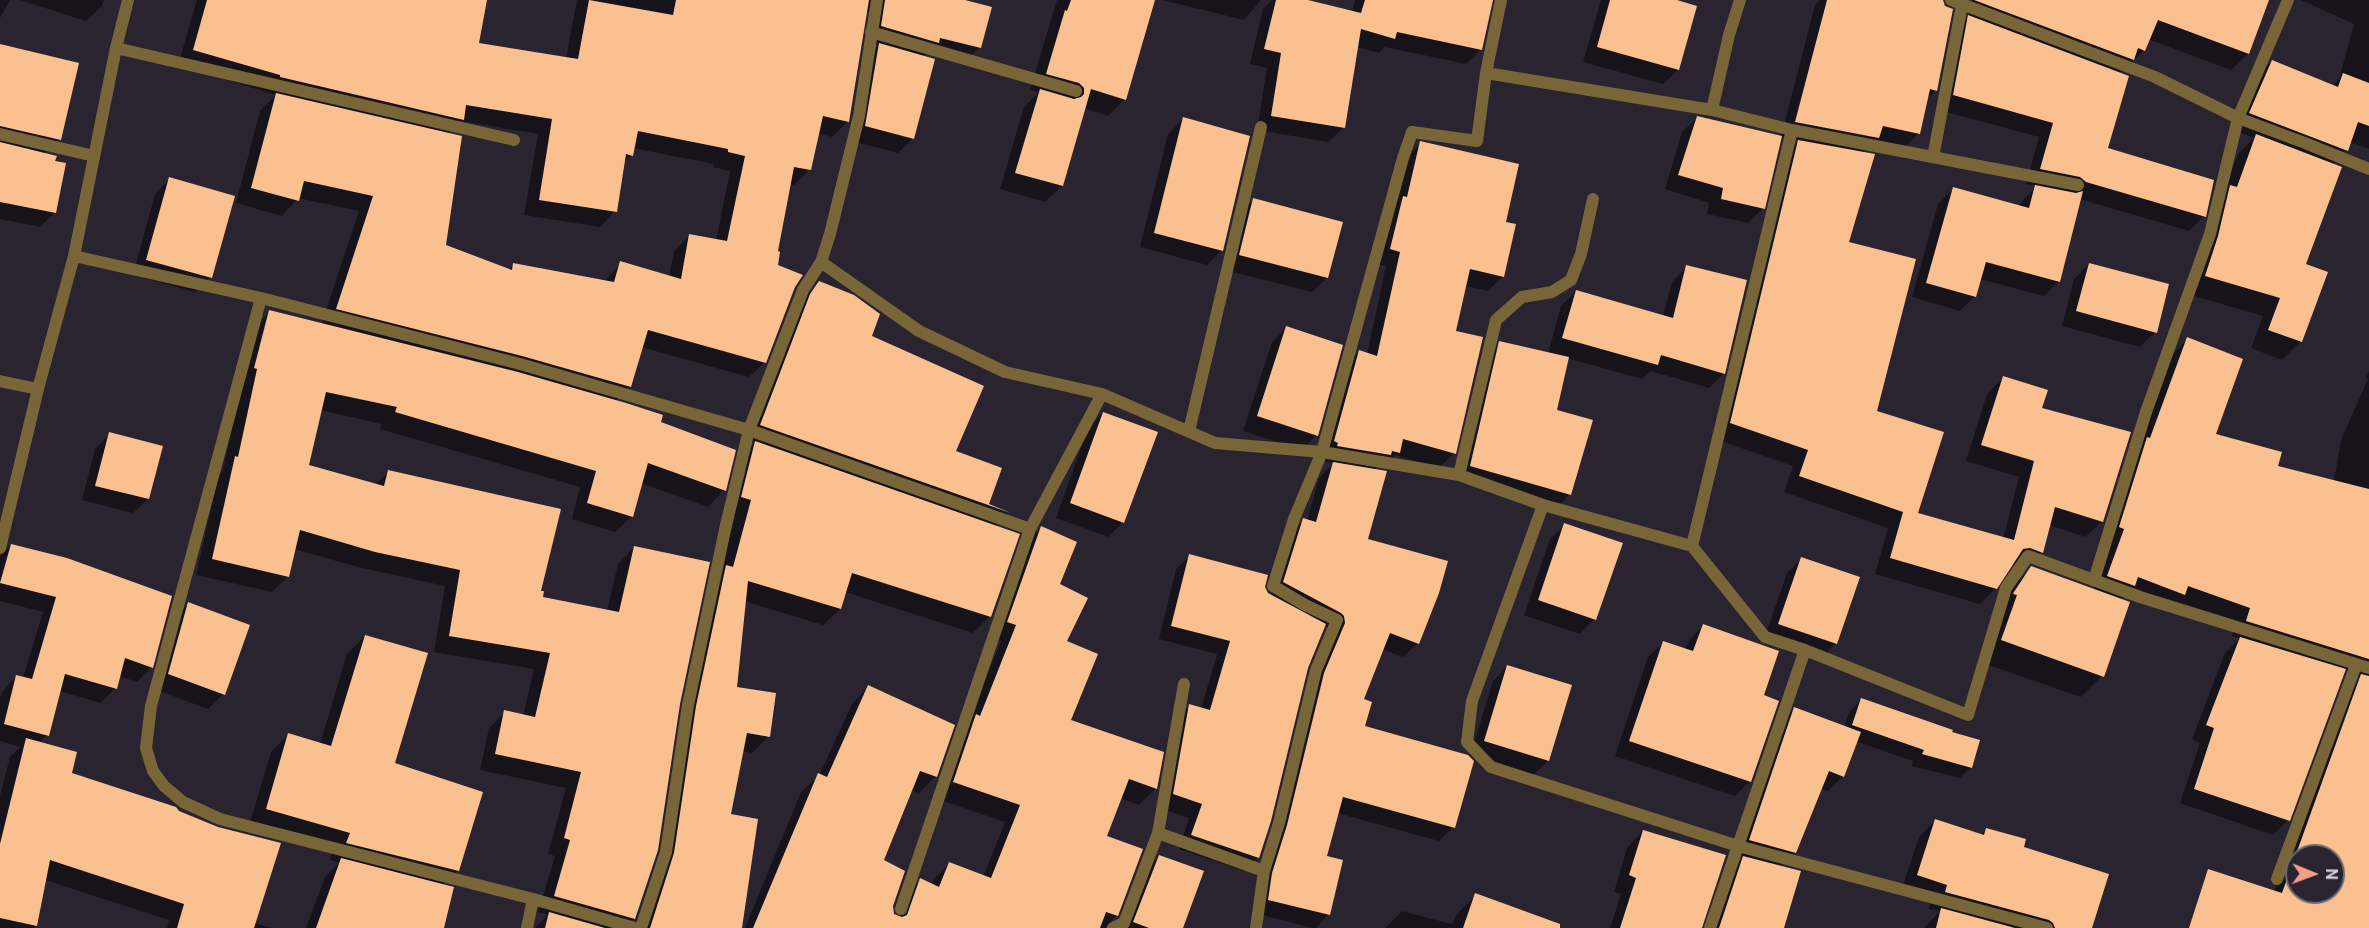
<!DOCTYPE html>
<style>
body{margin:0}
#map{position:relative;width:2369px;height:928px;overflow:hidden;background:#2a2431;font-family:Roboto,sans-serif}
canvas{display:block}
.north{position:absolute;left:2285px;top:844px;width:60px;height:60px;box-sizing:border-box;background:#2a2431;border:2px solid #6e6974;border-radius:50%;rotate:91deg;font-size:16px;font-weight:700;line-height:24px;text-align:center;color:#d3d0d8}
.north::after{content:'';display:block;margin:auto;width:21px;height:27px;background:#f49e88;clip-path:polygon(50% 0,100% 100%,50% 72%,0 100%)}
</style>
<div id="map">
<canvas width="2369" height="928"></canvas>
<div class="north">N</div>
</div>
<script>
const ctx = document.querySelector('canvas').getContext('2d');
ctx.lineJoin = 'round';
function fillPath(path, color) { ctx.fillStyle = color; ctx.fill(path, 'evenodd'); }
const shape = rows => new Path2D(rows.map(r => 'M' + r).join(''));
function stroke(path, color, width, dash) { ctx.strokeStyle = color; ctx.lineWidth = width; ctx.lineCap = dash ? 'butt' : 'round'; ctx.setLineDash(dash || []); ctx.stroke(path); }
const shadow = shape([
 [0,0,10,0,0,18],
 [20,0,104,0,102,6,86,21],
 [197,0,485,0,477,44,566,59,577,0,965,0,979,47,964,63,926,53,923,57,913,138,898,153,851,141,864,59,878,45,866,42,870,13,866,10,848,121,832,137,818,133,810,169,794,185,790,184,777,252,776,266,794,286,765,362,749,377,641,347,630,387,615,401,659,423,724,490,708,507,641,483,632,516,615,532,572,519,580,487,380,429,381,424,320,410,308,466,375,485,388,472,539,592,541,598,607,611,618,564,635,547,634,919,624,928,535,928,548,915,538,912,555,856,548,854,566,788,480,770,489,728,505,712,523,716,534,669,434,652,445,586,358,567,294,549,288,576,272,592,196,575,219,474,223,471,253,328,270,312,321,326,359,211,298,198,282,216,236,203,260,111,276,95,178,65],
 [461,121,538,134,524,215,600,227,615,211,623,164,631,155,633,148,714,164,713,167,730,171,716,241,690,236,674,251,669,277,621,263,604,282,514,264,508,270,444,246,447,135],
 [1057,0,1154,0,1125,99,1108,116,1084,108,1062,186,1045,202,1000,189,1024,107,1039,92,1030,90],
 [1162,0,1261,0,1244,20],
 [1272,0,1301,0,1352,12,1355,0,1492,0,1481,49,1466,64,1385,47,1379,53,1357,47,1343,128,1328,142,1257,130,1267,68,1250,64,1263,9],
 [1601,0,1671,0,1678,70,1663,84,1583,62],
 [1820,0,1873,0,1936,90,1926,100,1919,133,1904,148,1874,141,1862,153,1847,243,1875,412,1916,514,2003,539,2019,477,1966,461,1987,394,2003,378,2040,409,2102,521,2086,537,2049,525,2042,552,2026,568,2012,564,1996,588,1980,604,1875,574,1888,528,1784,492,1793,466,1715,439,1783,157,1800,140,1781,137,1815,5],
 [1972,0,2268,0,2248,54,2231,70,2148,39,2144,50,2119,74,2106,149,2204,216,2189,231,2080,199,2059,281,2044,296,1979,279,1975,296,1960,311,1912,297,1938,204,1953,189,2019,207,2021,202,2037,186,2026,184,2039,137,1939,110,1954,32,1968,19],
 [2301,0,2369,0,2369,149,2350,142,2346,151,2332,165,2304,265,2326,273,2300,342,2282,360,2251,348,2263,316,2187,294,2238,154,2254,138,2234,130,2255,78,2272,61,2332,86,2339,79,2354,24],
 [0,52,59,139,44,154,54,162,55,212,40,227,0,219],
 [1697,118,1763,208,1748,223,1707,214,1709,203,1665,189,1682,132],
 [1183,119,1222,250,1207,265,1140,247,1168,134],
 [1421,143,1504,223,1503,276,1488,291,1465,286,1455,332,1454,453,1439,468,1395,455,1384,467,1378,466,1373,471,1366,540,1418,643,1403,657,1382,649,1362,700,1363,727,1453,827,1439,841,1337,813,1325,857,1328,914,1316,928,1312,928,1255,913,1330,630,1324,625,1307,667,1258,857,1244,871,1179,849,1189,818,1160,808,1176,720,1189,706,1201,709,1217,654,1159,639,1176,569,1190,556,1263,587,1270,595,1290,534,1304,520,1307,521,1319,478,1334,463,1323,461,1344,366,1359,352,1367,354,1386,266,1376,264,1406,158],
 [170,179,210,277,195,292,133,275,155,194],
 [1253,200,1327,278,1312,292,1225,270,1238,215],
 [2089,264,2155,332,2140,347,2062,326,2074,279],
 [1687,267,1724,373,1709,388,1651,371,1642,379,1567,358,1555,411,1570,494,1555,509,1456,481,1485,358,1500,343,1548,354,1561,306,1576,291,1663,316,1672,282],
 [819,283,870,336,954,452,1000,469,987,505,1008,514,995,527,990,616,973,633,845,592,840,609,823,625,744,601,735,689,769,736,752,753,742,751,729,816,740,928,639,928,658,871,720,573,735,517,726,513,739,459,755,443,746,440,804,298],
 [1286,328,1316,435,1302,450,1243,431,1272,342],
 [2187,339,2214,435,2277,467,2334,481,2341,440,2368,379,2366,378,2369,371,2369,928,2209,928,2274,892,2347,691,2360,678,2357,674,2344,670,2288,820,2273,835,2180,803,2200,743,2192,739,2225,653,2240,638,2232,636,2236,622,2176,602,2169,608,2127,593,2120,600,2102,676,2081,697,1980,662,2010,589,2032,568,2094,590,2110,543,2105,542,2173,354],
 [2297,856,2333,856,2333,892,2297,892],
 [1103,413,1123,522,1108,537,1056,518,1088,428],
 [110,434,148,499,133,513,82,500,95,449],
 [1565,525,1594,619,1580,634,1524,615,1550,539],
 [1041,528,1058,584,1065,642,1069,721,1156,788,1139,805,1120,798,1105,837,1141,850,1116,916,1105,928,745,928,801,792,819,776,852,704,868,687,936,776,919,793,911,790,882,861,893,915,897,916,904,896,921,880,931,885,933,880,949,864,983,877,1005,822,937,799,1001,641,992,638,1024,545],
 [11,545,170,597,151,667,137,682,119,676,115,688,101,703,59,691,47,735,39,743,70,774,254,923,272,928,167,928,169,920,45,880,35,928,0,928,0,796,10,757,20,747,0,741,0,698,2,692,16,677,23,678,43,612,0,601,0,556],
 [1802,558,1858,578,1835,644,1821,658,1764,639,1787,573],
 [188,604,223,694,208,709,154,689,173,619],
 [1703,626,1762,696,1750,781,1735,796,1615,756,1648,657,1663,643,1685,650,1689,641],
 [365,636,393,764,481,793,457,871,442,886,365,928,306,928,325,877,339,863,330,860,333,851,249,826,271,752,288,735,320,744,347,654],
 [1508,666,1571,686,1548,761,1533,775,1470,756,1493,681],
 [1861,700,1971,767,1960,778,1912,766,1913,761,1855,741,1843,776,1828,791,1821,788,1795,852,1780,867,1782,928,1709,928,1727,874,1744,857,1735,855,1780,723,1795,708,1844,727,1850,711],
 [1935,821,1981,835,1986,830,2023,848,2090,928,1924,928,1940,911,1929,909,1931,901,1901,891,1919,837],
 [1643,831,1701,928,1610,928,1621,894,1614,892,1627,848],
 [1159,856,1181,928,1121,928,1142,873],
 [1476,895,1532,928,1385,928,1402,911,1452,924,1456,915]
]);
const building = shape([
 [207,0,487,0,479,43,578,59,589,0,673,15,676,0,869,0,849,122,823,116,811,170,794,167,778,251,780,252,778,265,803,275,795,287,766,363,648,330,631,387,522,356,336,309,373,196,304,181,299,201,251,188,276,93,462,136,446,245,512,270,513,263,614,282,620,261,681,279,689,234,727,241,745,156,728,152,728,149,638,131,633,156,626,154,617,212,539,200,552,119,466,105,464,120,280,77,280,75,193,50],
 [885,0,965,0,992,7,981,48,940,38,939,43,881,26],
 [1071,0,1155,0,1126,100,1091,89,1063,186,1015,173,1040,89,1074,99,1081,97,1084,94,1084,88,1079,83,1046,74,1065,10,1067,11],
 [1276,0,1308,0,1361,13,1365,0,1493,0,1482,50,1397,32,1395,39,1361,29,1345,128,1271,116,1281,53,1264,49],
 [1610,0,1677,0,1697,6,1679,70,1597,47],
 [1827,0,1943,0,1945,6,1953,9,1937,91,1930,89,1920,134,1883,126,1879,138,1795,122],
 [1974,0,2269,0,2249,54,2158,20,2145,51,2138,48,2134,60],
 [1968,15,2129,76,2108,148,2214,180,2206,217,2086,182,2080,177,2040,169,2053,123,1953,95],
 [879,43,935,59,914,139,865,126],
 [0,44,79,63,61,140,0,126],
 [2272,60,2338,87,2343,73,2369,83,2369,126,2358,122,2348,151,2249,113],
 [1697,116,1782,136,1765,209,1721,199,1723,188,1678,175],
 [1183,117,1250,136,1223,251,1154,233],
 [2256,134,2342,167,2306,264,2328,272,2302,342,2268,330,2280,298,2205,276,2218,236,2230,185,2237,187],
 [1798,140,1875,154,1849,242,1916,259,1877,411,1944,432,1918,513,2014,540,2034,461,1981,445,2003,376,2048,390,2042,408,2131,432,2103,522,2055,507,2043,553,2030,548,2023,549,1997,589,1890,558,1903,512,1799,476,1808,450,1730,423],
 [1420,141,1519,164,1506,222,1516,224,1504,277,1470,269,1456,331,1483,337,1456,454,1403,439,1400,453,1392,451,1391,455,1337,446,1338,443,1334,441,1359,350,1377,356,1400,252,1390,249,1403,196,1407,197],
 [0,142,57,156,55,161,66,163,56,213,0,202],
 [169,177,235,196,212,278,146,260],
 [2035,185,2076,193,2083,191,2060,282,1986,262,1976,297,1926,283,1953,187,2029,208],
 [1253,198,1343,222,1328,278,1239,255],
 [2089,263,2169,284,2157,333,2076,311],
 [1686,265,1747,280,1725,374,1661,355,1658,365,1562,338,1576,290,1673,318],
 [819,281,854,295,880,314,872,336,984,386,956,451,1002,468,989,504,1011,513,760,425,810,294],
 [269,310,518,372,626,403,663,415,661,422,736,450,726,491,648,463,633,517,587,503,596,471,395,412,397,407,326,392,309,465,384,486,388,470,561,509,541,591,544,591,543,597,619,612,634,546,710,562,680,704,658,850,635,919,554,896,570,840,564,838,581,772,495,754,504,710,535,717,550,653,449,636,460,570,375,552,300,530,289,577,212,559,235,456,238,457,257,369,254,368],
 [1286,326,1343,345,1318,436,1257,416],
 [2187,337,2243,359,2216,434,2282,452,2278,466,2369,489,2369,659,2246,621,2250,608,2188,586,2185,595,2138,577,2135,586,2107,576,2124,529,2119,527,2147,437,2150,438],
 [1499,341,1569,357,1557,410,1593,420,1571,495,1470,466],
 [1103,412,1158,432,1124,523,1070,503],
 [109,432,163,446,149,499,95,486],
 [755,441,1020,534,991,617,852,573,841,609,748,581,737,687,776,693,770,737,747,733,731,814,758,819,742,928,650,928,674,853,696,706,726,565,733,567,751,500,741,497],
 [1333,462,1387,471,1368,539,1448,561,1439,593,1419,644,1390,633,1364,699,1372,702,1365,726,1468,755,1474,761,1455,828,1343,797,1327,856,1343,860,1330,915,1268,900,1272,873,1287,825,1324,673,1345,623,1344,616,1341,613,1283,582,1303,518,1316,522],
 [1564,523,1623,543,1596,620,1538,600],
 [1041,526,1077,542,1060,584,1088,598,1067,641,1098,654,1071,720,1164,752,1157,789,1129,779,1107,836,1143,849,1118,916,1106,912,1100,928,753,928,818,773,827,777,868,685,955,725,937,777,920,771,884,860,905,871,893,906,894,914,902,917,907,915,920,878,939,887,949,862,991,878,1020,805,953,782,976,714,980,716,1016,625,1007,622],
 [11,544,67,558,172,596,153,668,125,658,117,689,65,674,49,736,4,724,16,675,32,679,56,597,0,583],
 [1189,554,1268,575,1265,587,1268,593,1326,624,1308,668,1271,821,1259,858,1191,835,1202,804,1173,794,1189,704,1210,710,1230,641,1171,626],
 [1801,557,1860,577,1837,644,1778,624],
 [2031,566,2130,602,2104,677,2001,640,2017,595,2013,594,2014,592],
 [188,602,250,625,225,695,168,674],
 [1703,624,1779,651,1764,695,1779,701,1751,782,1629,741,1663,641,1693,651],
 [365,635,428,653,395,763,483,792,459,871,346,843,350,833,266,809,288,733,331,746],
 [2240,637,2346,669,2290,821,2194,789,2214,728,2206,725],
 [1507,665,1572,685,1549,761,1484,741],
 [2361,674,2369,676,2369,928,2189,928,2208,869,2282,893],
 [2297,856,2333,856,2333,892,2297,892],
 [1861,698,1953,730,1952,732,1980,740,1972,768,1922,754,1924,750,1852,725],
 [1794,707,1861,732,1844,777,1829,771,1796,853,1749,840],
 [26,738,77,752,72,773,176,807,179,811,218,827,281,843,254,928,177,928,184,904,50,860,37,926,0,918,0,844],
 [1935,819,1984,835,1986,828,2026,839,2024,847,2109,874,2092,928,2055,928,2053,923,2049,920,1945,892,1947,885,1917,875],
 [1643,830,1726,855,1702,928,1620,928,1636,878,1629,875],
 [1159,855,1204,871,1183,928,1149,928,1133,922],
 [1743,856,1801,871,1784,928,1719,928],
 [341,858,454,887,444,928,316,928],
 [1475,893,1560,924,1560,928,1463,928],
 [1941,908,2015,928,1936,928],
 [549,912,605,928,545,928]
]);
const street = shape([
 [1501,0,1486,73,1712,110],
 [1740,0,1729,35,1712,110,1792,130,2078,185],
 [1951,0,2155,77,2238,118,2210,234,2146,412,2094,580],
 [2288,0,2238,118,2305,143,2369,169],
 [871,32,1076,91],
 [116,48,514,140],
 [0,134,94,156],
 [1933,157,1962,5],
 [74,256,261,298,520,364,749,430,1030,529],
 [821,262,919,331,1005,372,1102,394,1215,443,1322,452,1459,475,1543,505,1692,546,1765,637,1805,650,1968,715,2006,588,2028,556,2140,597,2369,668],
 [261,298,151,706,146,748,153,771,164,786,183,802,220,819,533,899,635,928],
 [0,381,38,389],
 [1189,431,1261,127],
 [1459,475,1496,320,1522,297,1552,292,1571,280,1581,254,1593,199],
 [1543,505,1472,701,1467,742,1491,767,1738,846,2047,928],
 [1692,546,1792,130],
 [0,548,38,389,74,256,116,48,128,0],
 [1184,684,1158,833,1264,871],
 [2277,879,2356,665],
 [901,909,1030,529,1102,394],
 [527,928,533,899],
 [641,928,666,852,688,705,726,525,749,430,803,290,821,262,830,234,859,116,877,0],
 [1113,928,1124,923,1158,833],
 [1256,928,1264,871,1279,823,1316,670,1337,620,1305,605,1273,586,1294,519,1322,452,1403,158,1412,132,1477,141,1486,73],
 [1710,928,1805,650]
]);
fillPath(shadow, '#0007');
fillPath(building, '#fac090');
stroke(street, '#786638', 12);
</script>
